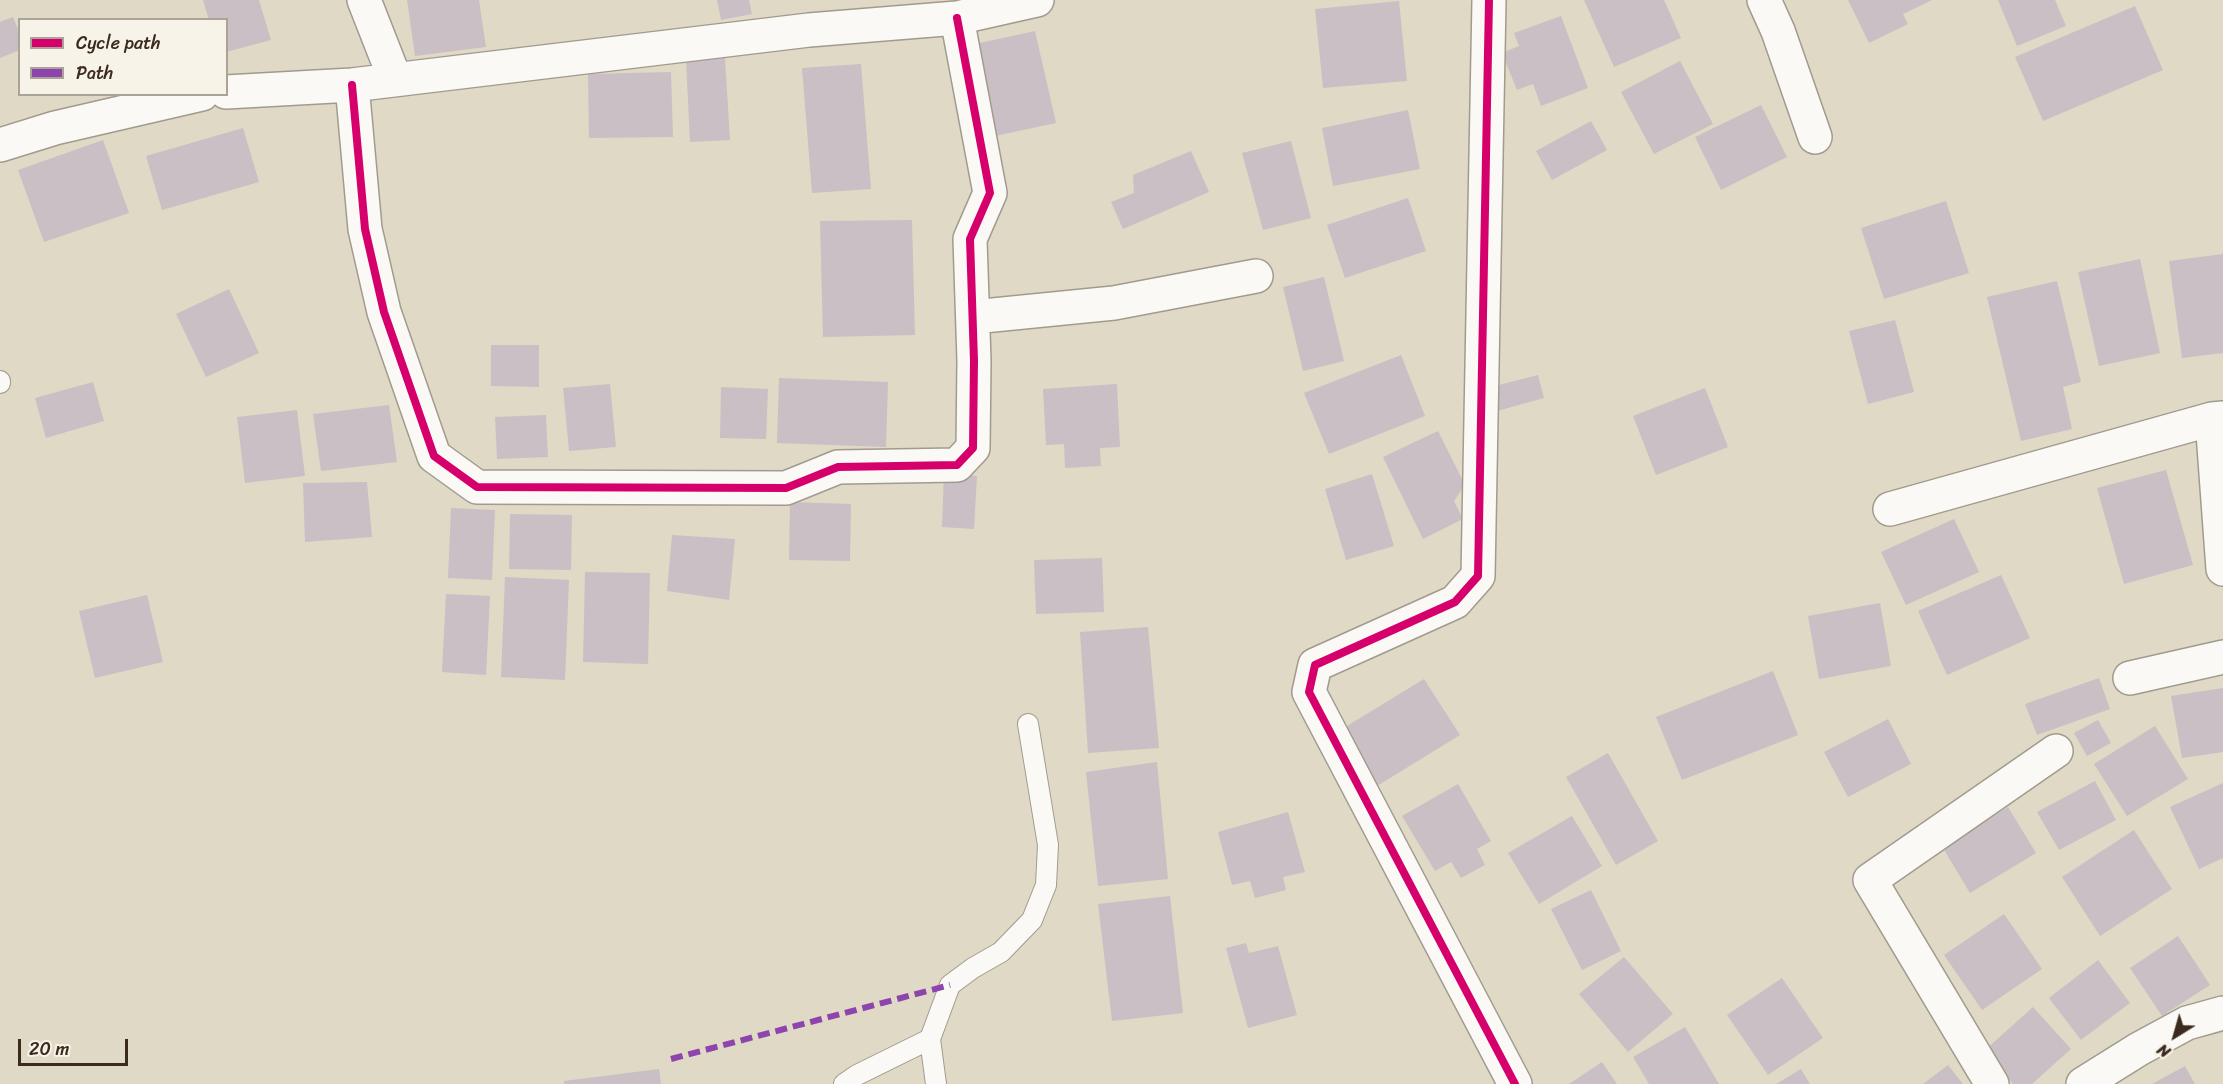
<!DOCTYPE html>
<style>
body{margin:0}
#map{position:relative;width:2223px;height:1084px;overflow:hidden;background:#e0d9c6;font-family:Sriracha,sans-serif}
canvas{display:block}
.legend{position:absolute;left:18px;top:18px;width:210px;height:78px;box-sizing:border-box;background:#f7f3e8;border:2px solid #aca397;margin:0;padding:8px 10px;list-style:none;font-size:18px;color:#3b2a1e}
.legend li{display:flex;align-items:center;gap:12px;height:30px}
.legend b{width:30px;border:2px solid #aca397}
.north{position:absolute;left:2145px;top:1006px;width:60px;height:60px;-webkit-text-stroke:4px #f7f3e8;paint-order:stroke;rotate:217deg;font-size:16px;font-weight:700;line-height:24px;text-align:center;color:#3b2a1e}
.north::after{content:'';display:block;margin:auto;width:21px;height:27px;background:#3b2a1e;clip-path:polygon(50% 0,100% 100%,50% 72%,0 100%)}
.scale{position:absolute;left:18px;top:1039px;width:110px;height:27px;box-sizing:border-box;border:3px solid #3b2a1e;border-top:0;padding-left:8px;font-size:18px;line-height:21px;white-space:nowrap;color:#3b2a1e;-webkit-text-stroke:4px #f7f3e8;paint-order:stroke}
</style>
<div id="map">
<canvas width="2223" height="1084"></canvas>
<ul class="legend">
<li><b style="height:8px;background:#d6006c"></b>Cycle path</li>
<li><b style="height:8px;background:#8e44ad"></b>Path</li>
</ul>
<div class="north">N</div>
<div class="scale">20 m</div>
</div>
<script>
const ctx = document.querySelector('canvas').getContext('2d');
ctx.lineJoin = 'round';
function fillPath(path, color) { ctx.fillStyle = color; ctx.fill(path, 'evenodd'); }
const shape = rows => new Path2D(rows.map(r => 'M' + r).join(''));
function stroke(path, color, width, dash) { ctx.strokeStyle = color; ctx.lineWidth = width; ctx.lineCap = dash ? 'butt' : 'round'; ctx.setLineDash(dash || []); ctx.stroke(path); }
const building = shape([
 [203,0,259,0,271,40,226,52,226,20,209,20],
 [407,0,479,0,486,47,415,56],
 [717,0,749,0,752,14,721,20],
 [1584,0,1664,0,1681,38,1614,67],
 [1848,0,1932,0,1903,14,1908,24,1869,43],
 [1998,0,2055,0,2066,26,2017,46],
 [1399,1,1407,81,1323,88,1315,9],
 [2135,6,2163,70,2043,121,2015,57],
 [1561,16,1588,88,1541,106,1533,84,1517,90,1502,53,1519,46,1514,33],
 [13,17,20,34,20,50,0,58,0,22],
 [1035,31,1056,123,995,136,975,44],
 [725,58,730,140,690,142,686,60],
 [1680,61,1713,124,1654,154,1621,92],
 [861,64,871,189,812,193,802,68],
 [671,72,673,137,589,138,588,74],
 [1761,105,1787,157,1721,190,1695,137],
 [1408,110,1420,169,1333,186,1322,128],
 [1591,121,1607,150,1552,180,1536,151],
 [243,128,259,182,162,210,146,156],
 [103,140,129,213,44,242,18,170],
 [1291,141,1311,218,1263,230,1242,153],
 [1191,151,1209,192,1123,229,1111,202,1134,193,1133,175],
 [1408,198,1426,251,1345,278,1327,225],
 [1946,201,1969,273,1884,299,1861,228],
 [912,220,915,335,823,337,820,221],
 [2223,254,2223,353,2182,358,2169,261],
 [2140,259,2160,353,2099,366,2078,272],
 [1324,277,1344,361,1303,371,1283,287],
 [2057,281,2081,382,2063,387,2072,429,2021,441,1987,297],
 [229,289,259,353,206,377,176,314],
 [1895,320,1914,392,1868,404,1849,331],
 [491,345,539,345,539,387,491,386],
 [1401,355,1425,416,1329,454,1304,393],
 [1538,375,1544,398,1497,411,1491,387],
 [779,378,888,382,886,447,777,443],
 [93,382,104,421,46,438,35,398],
 [610,384,616,447,569,451,563,388],
 [1117,384,1120,447,1100,448,1101,466,1065,468,1064,444,1046,445,1043,389],
 [721,387,768,389,766,439,720,438],
 [1705,388,1728,447,1656,475,1633,416],
 [389,405,397,462,321,471,313,414],
 [297,410,305,476,245,483,237,417],
 [546,415,548,457,497,459,495,417],
 [1438,431,1465,485,1454,501,1463,519,1423,539,1383,457],
 [2166,470,2193,565,2124,584,2097,488],
 [944,473,977,476,974,529,942,527],
 [1372,474,1394,546,1346,560,1325,489],
 [367,482,372,537,305,542,303,483],
 [790,502,851,504,850,561,789,560],
 [451,508,495,510,492,580,448,578],
 [510,514,572,515,571,570,509,569],
 [1954,519,1979,572,1906,605,1881,552],
 [672,535,735,539,729,600,667,591],
 [1102,558,1104,612,1036,614,1034,560],
 [585,572,650,573,648,664,583,662],
 [2001,575,2030,638,1947,675,1918,611],
 [505,577,569,580,565,680,501,677],
 [446,594,490,596,486,675,442,672],
 [147,595,163,662,95,678,79,611],
 [1880,603,1891,666,1819,679,1808,616],
 [1148,627,1159,748,1088,753,1080,632],
 [1773,671,1798,735,1682,780,1656,717],
 [2099,678,2110,709,2037,735,2025,704],
 [1424,679,1460,735,1377,786,1342,729],
 [2223,688,2223,752,2182,758,2171,696],
 [1888,719,1911,764,1848,797,1824,752],
 [2098,720,2111,743,2087,756,2074,733],
 [2155,726,2188,779,2127,816,2094,764],
 [1608,753,1658,841,1616,865,1566,777],
 [1157,762,1168,879,1098,886,1086,772],
 [2095,781,2116,820,2059,850,2037,812],
 [2223,783,2223,858,2199,869,2170,807],
 [1458,784,1491,841,1477,849,1485,865,1461,878,1451,862,1435,871,1402,816],
 [2008,807,2036,853,1970,893,1943,848],
 [1288,812,1305,872,1283,877,1286,890,1255,898,1250,881,1232,885,1218,832],
 [1572,816,1602,866,1539,904,1508,853],
 [2134,830,2172,889,2100,936,2062,877],
 [1591,890,1621,951,1582,970,1551,909],
 [1170,896,1183,1013,1112,1021,1098,904],
 [2004,914,2042,969,1982,1010,1944,955],
 [2178,936,2210,985,2162,1016,2130,968],
 [1246,943,1249,953,1278,946,1297,1015,1248,1028,1226,948],
 [1624,957,1673,1014,1628,1052,1579,994],
 [2098,960,2130,1003,2081,1040,2049,998],
 [1782,978,1823,1038,1768,1075,1727,1015],
 [2033,1007,2071,1049,2032,1084,2013,1084,1984,1051],
 [1685,1027,1719,1084,1649,1084,1633,1057],
 [1602,1062,1617,1084,1569,1084],
 [1948,1065,1963,1084,1923,1084],
 [2185,1066,2195,1084,2152,1084],
 [659,1069,661,1084,564,1084,564,1081],
 [1801,1069,1810,1084,1776,1084]
]);
const service = shape([
 [0,381,0,383],
 [844,1084,857,1075,930,1039],
 [936,1084,930,1039,950,985,973,968,1001,952,1032,920,1046,885,1048,845,1028,724]
]);
const minor = shape([
 [364,0,395,79],
 [1489,0,1478,576,1455,602,1315,665,1309,692,1515,1084],
 [1764,0,1778,31,1815,137],
 [352,85,365,229,384,312,434,456,477,487,786,488,838,467,957,465,973,448,974,361,970,239,990,193,957,18],
 [226,92,352,85,809,30,957,18,1037,0],
 [0,145,55,128,202,94],
 [973,317,1114,303,1256,276],
 [2212,419,2223,569],
 [1890,509,2212,419,2223,418],
 [2130,678,2223,657],
 [1992,1084,1870,880,2056,751],
 [2083,1084,2139,1049,2187,1023,2223,1013]
]);
const quiet = shape([
 [671,1059,950,985]
]);
const cycleway = shape([
 [1489,0,1478,576,1455,602,1315,665,1309,692,1515,1084],
 [352,85,365,229,384,312,434,456,477,487,786,488,838,467,957,465,973,448,974,361,970,239,990,193,957,18]
]);
fillPath(building, '#cabfc4');
stroke(service, '#a19b8e', 22);
stroke(minor, '#a19b8e', 36);
stroke(service, '#faf9f6', 20);
stroke(minor, '#faf9f6', 33);
stroke(quiet, '#8e44ad', 6, [12, 6]);
stroke(cycleway, '#d6006c', 8);
</script>
